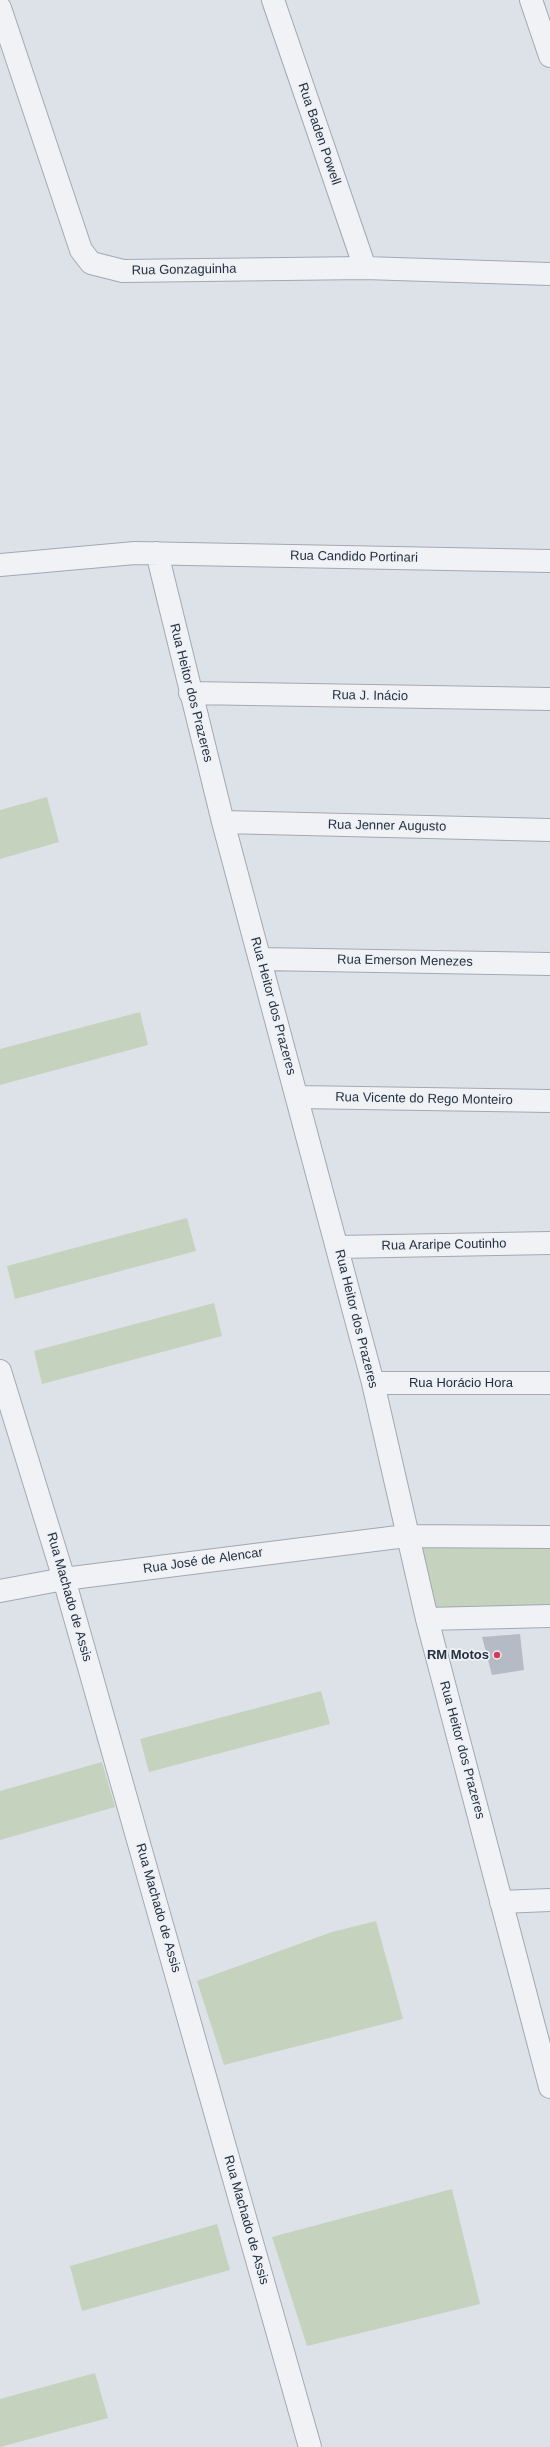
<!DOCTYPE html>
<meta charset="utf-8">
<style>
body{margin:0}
canvas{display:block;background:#dde2e8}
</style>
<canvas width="550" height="2447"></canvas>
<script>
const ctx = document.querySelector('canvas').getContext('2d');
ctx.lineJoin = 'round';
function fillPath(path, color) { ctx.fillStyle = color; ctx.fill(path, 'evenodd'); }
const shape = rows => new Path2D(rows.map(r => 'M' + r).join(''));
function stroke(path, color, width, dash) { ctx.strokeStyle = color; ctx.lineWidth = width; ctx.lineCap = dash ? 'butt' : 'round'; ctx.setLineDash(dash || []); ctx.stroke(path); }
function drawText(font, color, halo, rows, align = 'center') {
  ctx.font = font + ' Arial,sans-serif'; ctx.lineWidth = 3.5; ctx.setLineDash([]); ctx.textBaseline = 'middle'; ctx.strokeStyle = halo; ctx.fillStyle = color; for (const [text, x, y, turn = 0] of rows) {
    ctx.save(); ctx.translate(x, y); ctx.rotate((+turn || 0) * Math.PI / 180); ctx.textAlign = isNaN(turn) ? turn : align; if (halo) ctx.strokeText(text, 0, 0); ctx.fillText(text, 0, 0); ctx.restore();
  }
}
const green = shape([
 [47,797,59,842,0,859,0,810],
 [140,1012,148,1045,0,1085,0,1049],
 [187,1218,196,1251,15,1299,7,1266],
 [214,1303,222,1336,42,1384,34,1351],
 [550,1535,550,1616,427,1619,406,1536],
 [321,1691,330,1724,149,1772,140,1739],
 [102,1762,115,1807,0,1840,0,1791],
 [376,1921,403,2019,224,2065,197,1981,332,1932],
 [452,2189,480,2304,307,2346,272,2237],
 [217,2224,230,2270,82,2311,70,2266],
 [95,2373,108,2418,0,2447,0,2399]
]);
const building = shape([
 [520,1634,524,1670,492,1675,482,1637]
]);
const minor = shape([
 [273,0,365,268],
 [531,0,550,56],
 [0,8,81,250,91,263,123,271,365,268,550,274],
 [157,553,223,822,373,1383,427,1619,550,2087],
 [0,565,135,553,550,561],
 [190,693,550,699],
 [223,822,550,830],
 [261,959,550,964],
 [298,1097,550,1101],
 [338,1247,550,1243],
 [0,1371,64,1579,310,2447],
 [373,1383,550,1383],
 [0,1591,64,1579,406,1536,550,1537],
 [427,1619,550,1616],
 [501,1902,550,1900]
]);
const markers = [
 [497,1655,4,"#d53a57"]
];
const streetNames = [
 ["Rua Baden Powell",319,134,71],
 ["Rua Gonzaguinha",184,270,-1],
 ["Rua Candido Portinari",354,557,1],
 ["Rua Heitor dos Prazeres",191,693,76],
 ["Rua J. Inácio",370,696,1],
 ["Rua Jenner Augusto",387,826,1],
 ["Rua Emerson Menezes",405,961,1],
 ["Rua Heitor dos Prazeres",273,1006,75],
 ["Rua Vicente do Rego Monteiro",424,1099,1],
 ["Rua Araripe Coutinho",444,1245,-1],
 ["Rua Heitor dos Prazeres",356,1319,76],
 ["Rua Horácio Hora",461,1383],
 ["Rua José de Alencar",203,1561,-8],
 ["Rua Machado de Assis",69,1597,74],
 ["Rua Heitor dos Prazeres",462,1750,75],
 ["Rua Machado de Assis",158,1908,74],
 ["Rua Machado de Assis",246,2220,74]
];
const poiNames = [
 ["RM Motos",489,1655]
];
fillPath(green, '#c4d2be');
fillPath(building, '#b4bbc5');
stroke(minor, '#a2a9b2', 24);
stroke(minor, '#f0f2f6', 22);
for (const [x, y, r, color] of markers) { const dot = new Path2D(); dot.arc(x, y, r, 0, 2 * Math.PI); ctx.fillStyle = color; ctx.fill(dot); stroke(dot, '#edf1f6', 1.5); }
drawText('13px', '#26303f', '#edf1f6', streetNames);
drawText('bold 13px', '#26303f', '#edf1f6', poiNames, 'right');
</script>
